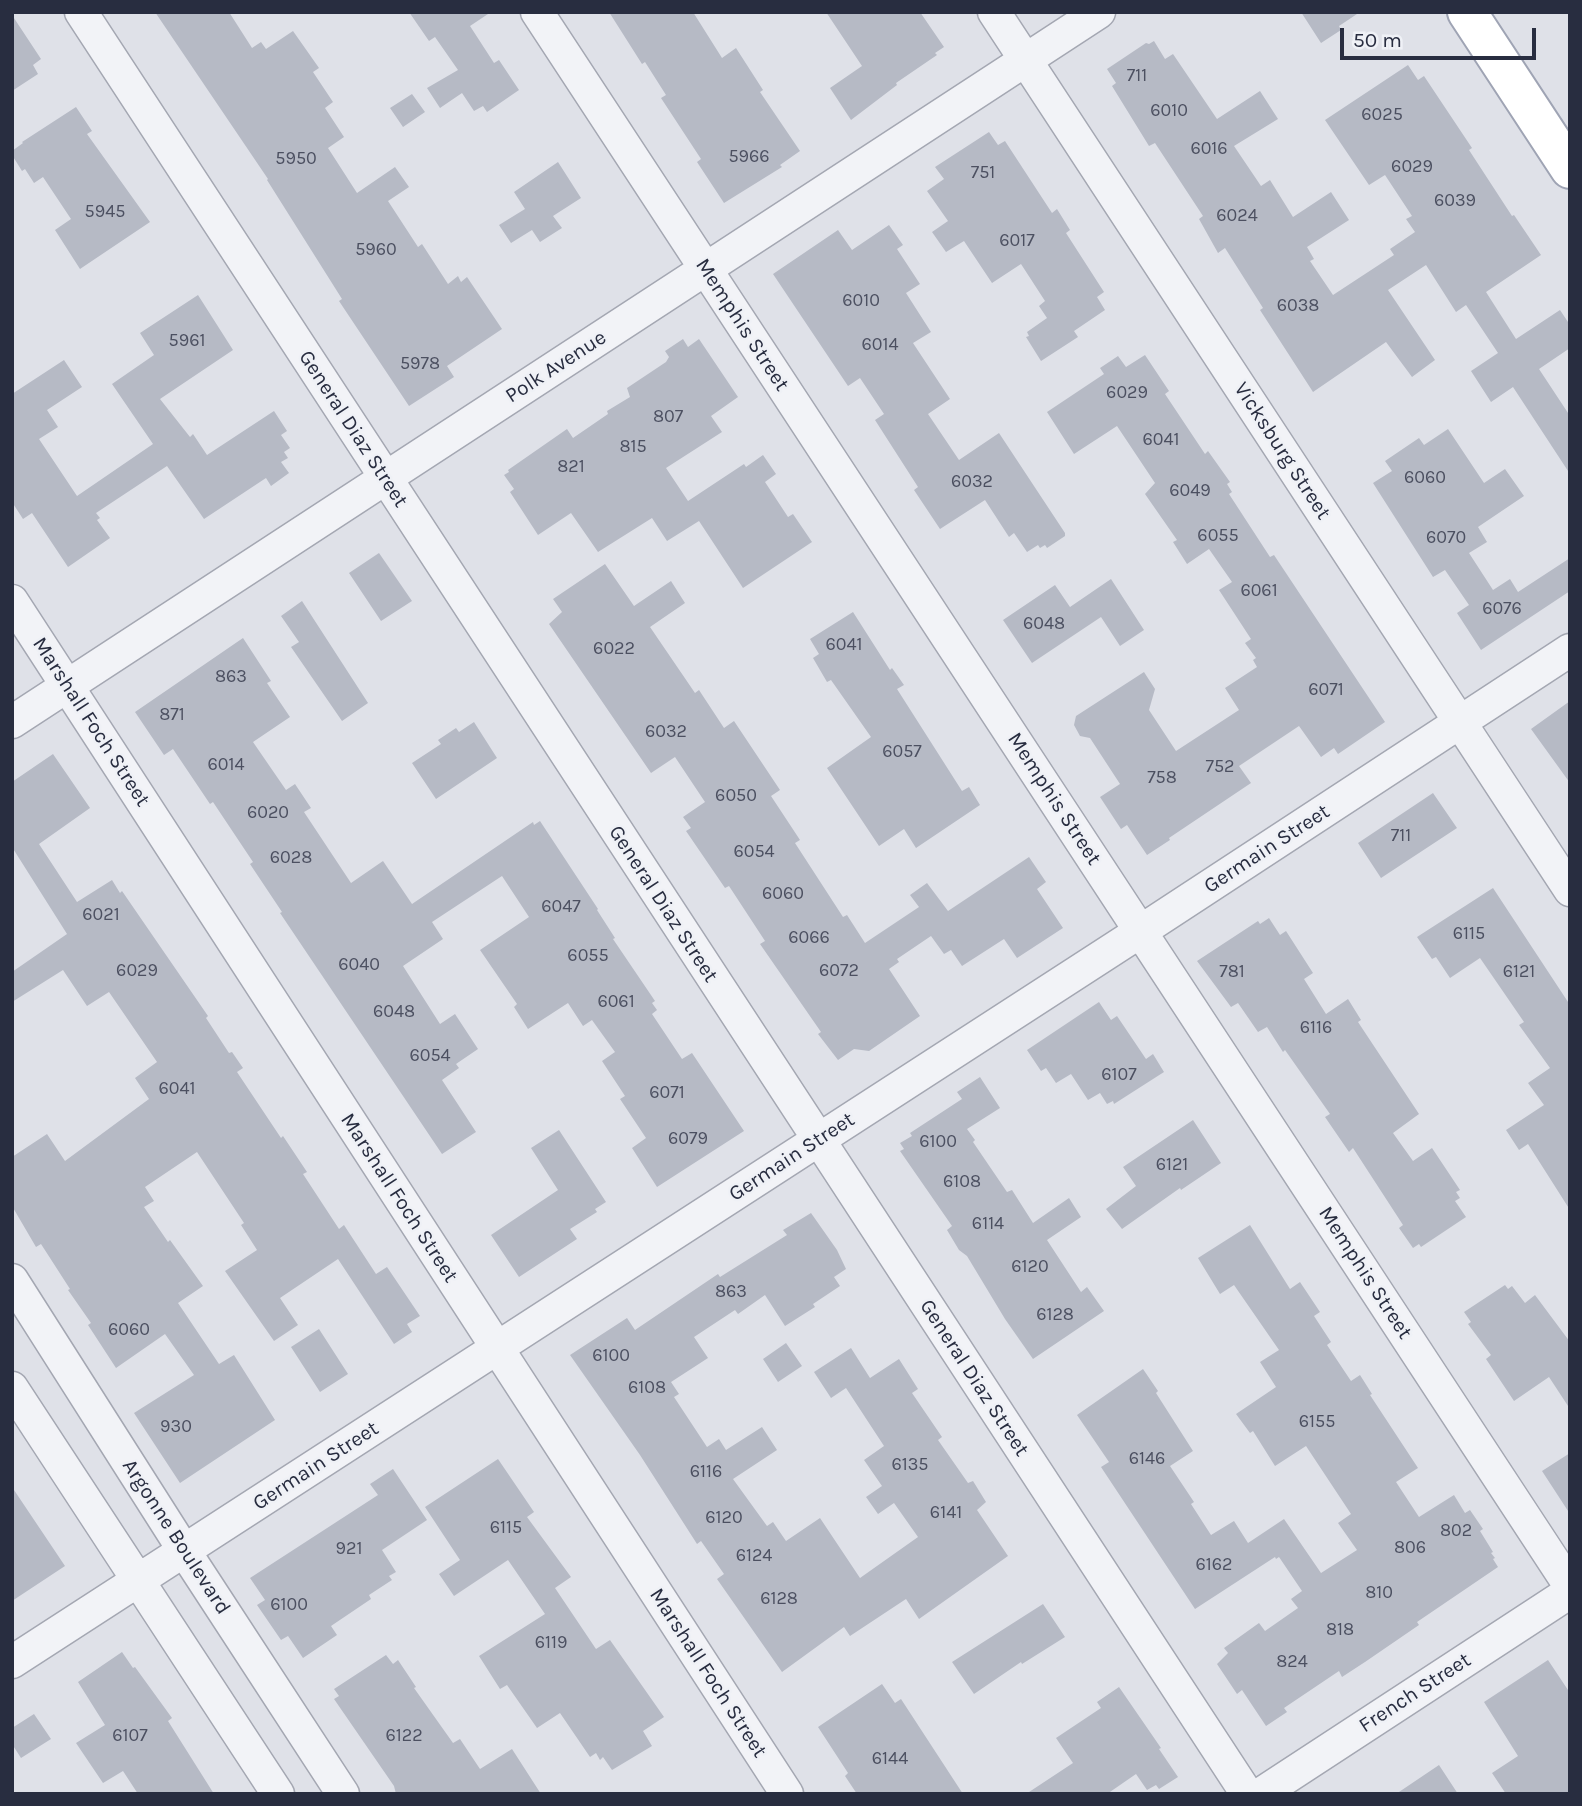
<!DOCTYPE html>
<style>
body{margin:0}
#map{position:relative;width:1582px;height:1806px;overflow:hidden;background:#dfe1e8;font-family:Karla,sans-serif}
canvas{display:block}
.frame{position:absolute;inset:0;border:14px solid #282d40;pointer-events:none}
.scale{position:absolute;left:1340px;top:28px;width:196px;height:32px;box-sizing:border-box;border:4px solid #282d40;border-top:0;padding-left:9px;font-size:21px;line-height:24px;white-space:nowrap;color:#282d40;-webkit-text-stroke:5px #eff1f6;paint-order:stroke}
</style>
<div id="map">
<canvas width="1582" height="1806"></canvas>
<div class="frame"></div>
<div class="scale">50 m</div>
</div>
<script>
const ctx = document.querySelector('canvas').getContext('2d');
ctx.lineJoin = 'round';
function fillPath(path, color) { ctx.fillStyle = color; ctx.fill(path, 'evenodd'); }
const shape = rows => new Path2D(rows.map(r => 'M' + r).join(''));
function stroke(path, color, width, dash) { ctx.strokeStyle = color; ctx.lineWidth = width; ctx.lineCap = dash ? 'butt' : 'round'; ctx.setLineDash(dash || []); ctx.stroke(path); }
function drawText(font, color, halo, rows, align = 'center') {
  ctx.font = font + ' Karla,sans-serif'; ctx.lineWidth = 5; ctx.setLineDash([]); ctx.textBaseline = 'middle'; ctx.strokeStyle = halo; ctx.fillStyle = color; for (const [text, x, y, turn = 0] of rows) {
    ctx.save(); ctx.translate(x, y); ctx.rotate((+turn || 0) * Math.PI / 180); ctx.textAlign = isNaN(turn) ? turn : align; if (halo) ctx.strokeText(text, 0, 0); ctx.fillText(text, 0, 0); ctx.restore();
  }
}
const building = shape([
 [155,12,229,12,252,48,261,42,266,49,293,31,319,68,313,72,333,102,325,108,344,137,328,148,357,193,395,167,409,187,388,201,418,247,422,244,448,284,458,276,461,282,467,277,502,329,447,366,454,377,409,406,339,301,342,299,267,180,268,179],
 [409,12,491,12,470,26,494,63,499,60,519,90,487,112,483,106,474,111,462,93,440,108,427,88,458,70,435,37,429,41],
 [609,12,693,12,722,58,736,48,763,90,760,92,800,151,780,165,782,167,724,203,697,162,701,159,661,98,666,95,645,62,642,64],
 [826,12,920,12,944,47,935,53,937,55,896,83,897,85,851,120,830,88,862,66],
 [1301,12,1360,12,1339,26,1341,30,1321,43],
 [12,15,41,59,33,65,38,74,12,91],
 [1154,41,1165,59,1173,54,1217,119,1260,91,1278,119,1234,146,1261,186,1270,180,1293,217,1331,192,1349,220,1307,247,1314,259,1310,261,1333,295,1394,255,1390,249,1415,232,1406,219,1412,216,1385,175,1369,185,1325,120,1408,65,1418,80,1424,76,1472,148,1469,150,1512,216,1514,215,1541,255,1486,292,1516,339,1560,310,1570,325,1570,348,1539,369,1570,416,1570,474,1513,387,1491,402,1471,371,1498,353,1466,305,1456,312,1426,265,1388,290,1435,360,1412,377,1386,342,1313,392,1260,310,1263,308,1225,248,1218,253,1199,219,1203,216,1155,143,1149,146,1112,86,1116,83,1107,69,1146,43,1149,44],
 [412,94,425,112,403,127,390,108],
 [76,107,92,131,87,134,150,222,80,269,55,230,71,219,43,177,34,183,25,169,22,171,12,155,12,151,23,143,22,142],
 [989,132,998,145,1005,141,1052,213,1057,209,1070,230,1066,233,1104,292,1097,297,1105,310,1074,331,1078,337,1041,361,1026,337,1029,336,1027,332,1047,318,1039,306,1045,301,1021,264,992,283,964,241,946,252,932,232,948,221,927,191,944,179,935,167],
 [558,162,581,198,553,216,562,228,540,242,532,230,511,243,499,225,525,209,514,192],
 [889,225,903,245,897,249,920,284,906,293,931,332,913,343,950,399,928,414,959,460,999,433,1065,533,1065,536,1047,548,1045,545,1040,548,1038,545,1027,552,1014,533,1009,537,985,500,940,529,914,490,918,487,875,420,884,414,860,378,848,386,773,274,838,230,852,250],
 [198,295,233,350,160,399,190,437,193,434,207,455,274,411,287,431,281,435,290,448,284,452,288,458,281,462,289,473,271,486,266,478,204,519,167,466,96,513,100,518,97,520,110,538,68,567,32,513,23,519,12,502,12,394,64,360,82,387,47,410,58,427,39,439,77,496,153,444,112,384,154,355,140,333],
 [683,339,688,347,699,339,738,397,711,416,722,432,666,468,688,501,744,464,746,467,763,455,776,474,765,482,788,517,793,514,812,542,743,588,699,521,667,541,652,518,598,552,571,513,538,535,510,492,514,489,504,475,509,472,508,470,567,429,573,438,608,414,607,411,630,397,627,388,666,362,669,357,665,351],
 [1145,355,1169,391,1165,394,1205,454,1208,451,1230,482,1227,484,1232,492,1229,494,1270,557,1274,555,1385,722,1338,754,1334,748,1321,757,1299,726,1239,766,1251,783,1169,838,1170,840,1147,855,1127,825,1121,829,1100,797,1120,784,1090,738,1080,736,1074,725,1076,716,1144,672,1155,689,1149,710,1176,751,1239,710,1225,688,1257,667,1253,660,1256,658,1245,643,1251,639,1219,590,1232,582,1209,549,1187,564,1173,542,1177,540,1145,494,1155,483,1117,426,1074,454,1047,412,1104,374,1100,368,1118,356,1126,367],
 [1448,429,1484,483,1505,469,1524,496,1478,527,1487,542,1469,553,1493,590,1510,579,1518,592,1570,558,1570,591,1481,650,1457,613,1469,605,1445,570,1433,577,1373,483,1392,471,1385,461,1419,438,1424,445],
 [379,553,412,601,381,621,349,573],
 [605,564,634,606,671,581,685,603,650,627,695,693,699,690,724,728,734,721,780,790,771,796,800,840,795,843,843,917,847,915,865,943,919,907,910,895,927,883,948,911,1029,857,1046,882,1037,889,1063,928,1017,958,1004,939,962,966,951,950,944,954,931,936,897,959,899,962,889,969,920,1016,869,1051,854,1049,838,1060,818,1034,821,1032,760,944,765,941,729,886,725,888,686,831,691,828,683,817,705,802,675,757,651,773,549,624,562,612,553,599],
 [1111,579,1144,630,1120,646,1101,617,1032,663,1003,620,1055,585,1070,607],
 [302,601,368,703,342,721,291,647,299,642,281,616],
 [853,612,890,670,892,668,904,685,897,689,962,791,969,787,980,805,916,848,904,829,879,846,827,768,871,737,831,680,827,682,813,658,819,654,810,639],
 [243,638,271,681,267,683,290,717,253,742,286,790,295,784,311,808,304,812,351,883,383,861,412,904,533,822,534,825,540,821,598,909,597,910,615,938,613,939,655,1001,652,1003,657,1010,652,1014,682,1059,692,1053,744,1131,657,1187,632,1148,646,1138,620,1099,625,1096,602,1061,615,1052,592,1020,583,1026,568,1003,528,1029,514,1007,517,1004,480,950,529,917,502,876,432,922,443,939,403,966,440,1024,455,1014,478,1049,456,1064,459,1068,442,1080,476,1132,442,1154,280,913,282,912,250,864,253,862,213,802,210,804,173,749,164,755,135,712],
 [1570,701,1570,783,1531,729],
 [474,722,497,758,436,799,412,763,441,744,438,740,456,728,459,732],
 [53,754,90,808,39,844,77,902,112,880,120,893,122,891,208,1016,206,1018,229,1053,232,1052,243,1068,237,1072,281,1138,283,1136,307,1172,303,1174,339,1229,344,1225,376,1274,387,1267,420,1316,407,1324,412,1332,394,1344,338,1259,280,1298,298,1325,274,1341,225,1271,257,1250,241,1225,244,1223,197,1152,145,1187,154,1201,144,1207,168,1242,170,1240,203,1286,178,1303,219,1364,234,1355,275,1420,180,1483,134,1413,194,1375,165,1334,116,1368,88,1325,91,1323,68,1290,70,1289,41,1244,36,1247,12,1206,12,1157,47,1134,65,1161,149,1099,135,1078,157,1062,109,992,87,1006,63,970,12,1002,12,972,67,934,12,847,12,782],
 [1433,793,1457,828,1381,878,1358,843],
 [1493,888,1570,1005,1570,1210,1528,1144,1519,1150,1506,1130,1544,1105,1528,1083,1550,1068,1519,1025,1524,1022,1480,958,1450,978,1436,957,1432,959,1417,937],
 [1269,918,1280,935,1286,931,1313,973,1304,979,1326,1014,1348,999,1361,1020,1358,1022,1419,1114,1393,1133,1413,1161,1432,1148,1460,1190,1456,1192,1460,1198,1455,1201,1466,1217,1421,1247,1419,1244,1413,1248,1399,1228,1403,1225,1353,1148,1349,1152,1325,1117,1330,1114,1285,1050,1283,1052,1267,1027,1258,1032,1238,1003,1231,1007,1197,961,1258,921,1260,924],
 [1099,1002,1111,1020,1117,1016,1146,1059,1153,1054,1164,1072,1114,1104,1113,1101,1107,1104,1100,1093,1088,1100,1071,1074,1056,1083,1046,1068,1041,1071,1027,1050],
 [980,1077,1000,1108,967,1129,975,1140,973,1142,1007,1192,1012,1190,1033,1223,1069,1198,1081,1217,1047,1240,1081,1292,1087,1287,1104,1311,1033,1359,1005,1319,967,1256,959,1250,947,1230,952,1226,900,1151,904,1149,900,1143,912,1136,910,1133,962,1099,957,1092],
 [1193,1120,1221,1163,1181,1190,1180,1188,1122,1229,1106,1209,1136,1186,1123,1167],
 [559,1130,606,1202,595,1209,597,1212,570,1229,577,1239,519,1277,491,1235,558,1190,531,1148],
 [811,1213,837,1250,846,1269,834,1277,840,1286,813,1304,815,1307,785,1326,765,1295,738,1314,735,1310,694,1337,708,1358,671,1382,679,1394,674,1397,707,1447,719,1439,726,1450,762,1427,777,1450,733,1479,767,1526,773,1522,786,1541,820,1518,860,1578,918,1537,894,1503,878,1514,866,1497,882,1486,864,1460,884,1446,846,1388,831,1398,814,1372,851,1348,870,1378,899,1359,918,1389,912,1393,942,1437,938,1440,968,1483,973,1481,986,1502,977,1510,1008,1556,919,1619,906,1599,850,1636,844,1627,782,1672,717,1579,724,1574,701,1541,697,1544,640,1455,570,1355,627,1318,635,1330,718,1274,720,1277,787,1235,783,1230],
 [1250,1225,1290,1289,1300,1282,1320,1312,1314,1316,1331,1342,1327,1345,1351,1381,1360,1375,1372,1394,1370,1395,1418,1468,1396,1482,1419,1517,1454,1495,1465,1513,1470,1510,1483,1529,1480,1531,1493,1552,1491,1553,1495,1558,1493,1559,1498,1567,1417,1622,1419,1625,1365,1662,1342,1677,1339,1671,1284,1708,1287,1712,1266,1726,1242,1690,1237,1694,1217,1664,1228,1653,1224,1648,1259,1623,1265,1631,1298,1608,1291,1599,1302,1591,1279,1557,1276,1559,1275,1557,1195,1609,1101,1467,1109,1462,1077,1415,1143,1369,1158,1391,1156,1393,1193,1451,1170,1466,1194,1502,1191,1504,1211,1535,1234,1521,1248,1543,1284,1519,1321,1573,1357,1550,1338,1523,1351,1514,1306,1446,1275,1466,1253,1431,1250,1433,1236,1414,1276,1387,1260,1362,1279,1350,1234,1285,1220,1294,1198,1258],
 [1505,1285,1508,1289,1512,1286,1525,1303,1535,1295,1570,1342,1570,1409,1549,1377,1514,1401,1486,1359,1491,1355,1468,1324,1471,1322,1464,1312],
 [319,1329,348,1374,320,1392,291,1347],
 [786,1343,802,1366,778,1382,763,1359],
 [1570,1453,1570,1514,1542,1471],
 [498,1459,534,1512,527,1517,571,1577,555,1588,596,1649,610,1640,664,1717,643,1731,652,1746,612,1770,603,1757,600,1760,596,1753,590,1757,560,1713,537,1728,507,1685,500,1689,479,1656,545,1614,508,1560,454,1596,439,1574,460,1560,425,1507],
 [393,1469,427,1520,382,1550,396,1572,389,1576,392,1580,369,1595,371,1599,331,1626,337,1635,303,1658,288,1636,281,1640,257,1605,265,1600,250,1578,378,1495,370,1484],
 [12,1487,65,1566,12,1601],
 [1043,1604,1065,1637,1022,1664,1021,1662,974,1694,952,1662],
 [122,1652,133,1668,135,1667,172,1718,168,1721,214,1794,138,1794,123,1771,103,1783,76,1743,105,1725,78,1682],
 [386,1655,393,1664,398,1660,416,1687,414,1688,453,1743,460,1739,480,1769,512,1749,541,1794,396,1794,394,1786,334,1699,339,1696,334,1689],
 [1548,1660,1570,1693,1570,1794,1506,1794,1492,1773,1518,1756,1484,1702],
 [882,1684,895,1703,901,1699,963,1794,857,1794,845,1776,848,1773,818,1727],
 [1119,1687,1161,1748,1159,1749,1178,1777,1159,1789,1156,1785,1147,1790,1136,1774,1107,1794,1026,1794,1073,1763,1056,1738,1101,1708,1097,1702],
 [34,1714,51,1739,21,1758,12,1744,12,1728],
 [1439,1765,1458,1794,1396,1794]
]);
const minor = shape([
 [81,12,1247,1794],
 [537,12,1570,1586],
 [994,12,1570,890],
 [12,601,787,1794],
 [12,722,1099,12],
 [12,1280,185,1552,343,1794],
 [12,1388,278,1794],
 [12,1662,1141,931,1570,650],
 [1261,1794,1570,1592]
]);
const major = shape([
 [1467,12,1570,169]
]);
const numberNames = [
 ["711",1137,76],
 ["6010",1169,111],
 ["6025",1382,115],
 ["6016",1209,149],
 ["5966",749,157],
 ["5950",296,159],
 ["6029",1412,167],
 ["751",983,173],
 ["6039",1455,201],
 ["5945",105,212],
 ["6024",1237,216],
 ["6017",1017,241],
 ["5960",376,250],
 ["6010",861,301],
 ["6038",1298,306],
 ["5961",187,341],
 ["6014",880,345],
 ["5978",420,364],
 ["6029",1127,393],
 ["807",668,417],
 ["6041",1161,440],
 ["815",633,447],
 ["821",571,467],
 ["6060",1425,478],
 ["6032",972,482],
 ["6049",1190,491],
 ["6055",1218,536],
 ["6070",1446,538],
 ["6061",1259,591],
 ["6076",1502,609],
 ["6048",1044,624],
 ["6041",844,645],
 ["6022",614,649],
 ["863",231,677],
 ["6071",1326,690],
 ["871",172,715],
 ["6032",666,732],
 ["6057",902,752],
 ["6014",226,765],
 ["752",1220,767],
 ["758",1162,778],
 ["6050",736,796],
 ["6020",268,813],
 ["711",1401,836],
 ["6054",754,852],
 ["6028",291,858],
 ["6060",783,894],
 ["6047",561,907],
 ["6021",101,915],
 ["6115",1469,934],
 ["6066",809,938],
 ["6055",588,956],
 ["6040",359,965],
 ["6029",137,971],
 ["6072",839,971],
 ["781",1232,972],
 ["6121",1519,972],
 ["6061",616,1002],
 ["6048",394,1012],
 ["6116",1316,1028],
 ["6054",430,1056],
 ["6107",1119,1075],
 ["6041",177,1089],
 ["6071",667,1093],
 ["6079",688,1139],
 ["6100",938,1142],
 ["6121",1172,1165],
 ["6108",962,1182],
 ["6114",988,1224],
 ["6120",1030,1267],
 ["863",731,1292],
 ["6128",1055,1315],
 ["6060",129,1330],
 ["6100",611,1356],
 ["6108",647,1388],
 ["6155",1317,1422],
 ["930",176,1427],
 ["6146",1147,1459],
 ["6135",910,1465],
 ["6116",706,1472],
 ["6141",946,1513],
 ["6120",724,1518],
 ["6115",506,1528],
 ["802",1456,1531],
 ["806",1410,1548],
 ["921",349,1549],
 ["6124",754,1556],
 ["6162",1214,1565],
 ["810",1379,1593],
 ["6128",779,1599],
 ["6100",289,1605],
 ["818",1340,1630],
 ["6119",551,1643],
 ["824",1292,1662],
 ["6107",130,1736],
 ["6122",404,1736],
 ["6144",890,1759]
];
const streetNames = [
 ["Memphis Street",742,325,57],
 ["Polk Avenue",556,367,-33],
 ["General Diaz Street",353,429,57],
 ["Vicksburg Street",1282,451,57],
 ["Marshall Foch Street",91,722,57],
 ["Memphis Street",1054,799,57],
 ["Germain Street",1267,849,-33],
 ["General Diaz Street",663,904,57],
 ["Germain Street",792,1157,-33],
 ["Marshall Foch Street",399,1198,57],
 ["Memphis Street",1365,1273,57],
 ["General Diaz Street",974,1378,57],
 ["Germain Street",316,1466,-33],
 ["Argonne Boulevard",176,1537,57],
 ["Marshall Foch Street",708,1673,57],
 ["French Street",1415,1693,-33]
];
fillPath(building, '#b6bac5');
stroke(minor, '#a4a7b2', 35);
stroke(major, '#9fa4b4', 42);
stroke(minor, '#f2f3f7', 32);
stroke(major, '#fff', 38);
drawText('18px', '#4c5061', null, numberNames);
drawText('21px', '#282d40', '#eff1f6', streetNames);
</script>
